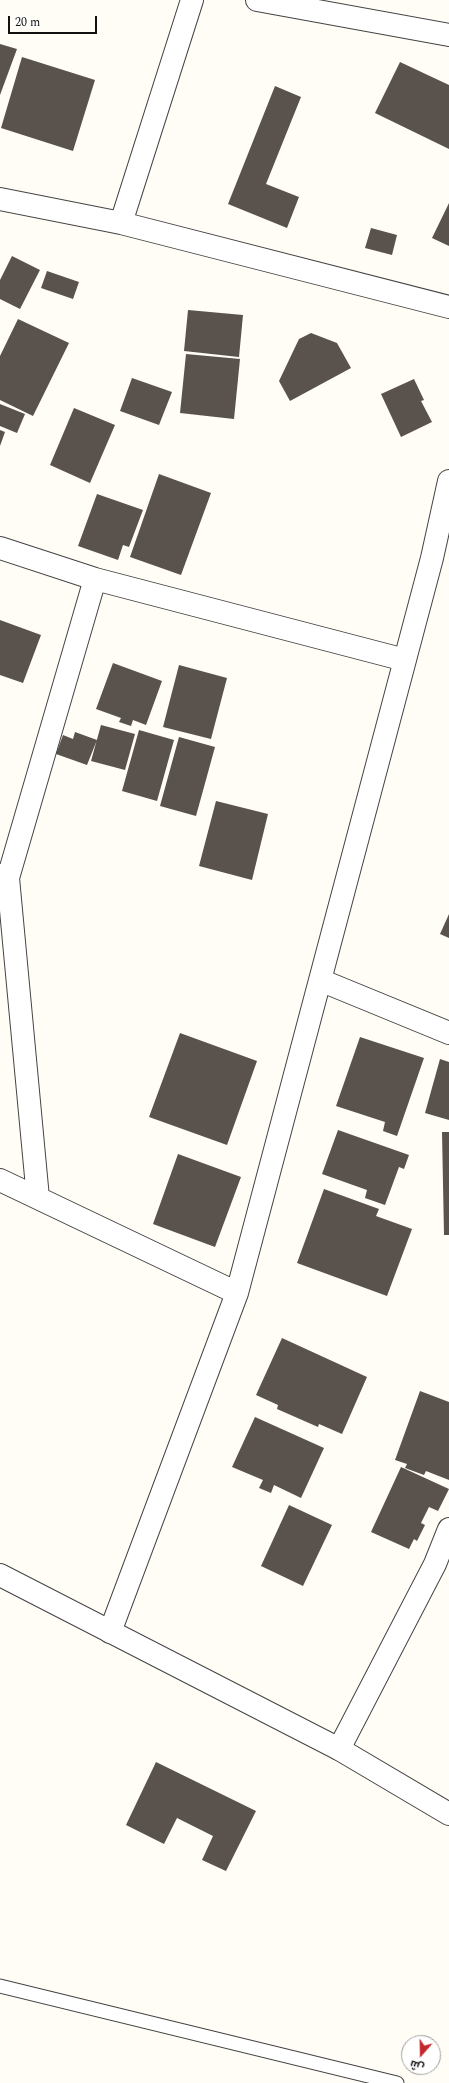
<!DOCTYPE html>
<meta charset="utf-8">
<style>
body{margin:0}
#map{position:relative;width:449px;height:2083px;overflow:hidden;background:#fffdf5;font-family:Spectral,Cairo,serif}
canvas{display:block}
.north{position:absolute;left:401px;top:2035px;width:40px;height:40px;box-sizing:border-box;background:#fff;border:1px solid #a0a0a0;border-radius:50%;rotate:200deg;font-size:11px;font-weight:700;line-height:16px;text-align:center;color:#111}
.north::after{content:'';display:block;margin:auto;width:14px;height:18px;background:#c4262e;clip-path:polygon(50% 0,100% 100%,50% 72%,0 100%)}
.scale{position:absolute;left:8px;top:16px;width:89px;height:18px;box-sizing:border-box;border:2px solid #111;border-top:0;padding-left:5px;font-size:12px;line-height:14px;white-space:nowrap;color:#111;-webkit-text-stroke:3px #fff;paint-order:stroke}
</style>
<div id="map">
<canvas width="449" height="2083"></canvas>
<div class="north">ش</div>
<div class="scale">20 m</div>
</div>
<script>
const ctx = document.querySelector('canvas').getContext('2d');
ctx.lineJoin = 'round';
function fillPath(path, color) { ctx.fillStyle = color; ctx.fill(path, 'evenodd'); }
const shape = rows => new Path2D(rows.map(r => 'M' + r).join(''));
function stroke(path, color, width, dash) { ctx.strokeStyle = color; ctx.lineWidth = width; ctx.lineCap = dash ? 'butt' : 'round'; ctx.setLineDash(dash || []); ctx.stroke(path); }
const building = shape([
 [0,44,17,49,0,95],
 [22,57,95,80,73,151,1,128],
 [400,62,449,85,449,149,375,113],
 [275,86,301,97,266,184,299,197,287,228,228,204],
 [449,203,449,246,432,238],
 [371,228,397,235,392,255,365,248],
 [12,256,40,270,20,309,0,299,0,280],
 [47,271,79,282,73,299,41,288],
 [188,310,243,315,239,357,184,351],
 [18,319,69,343,33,416,0,400,0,356],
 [311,333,337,343,351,368,290,401,279,381,299,339],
 [186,354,240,359,234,419,180,413],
 [132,378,172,392,159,425,120,411],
 [414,379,424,400,421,401,432,422,401,437,381,394],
 [0,404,25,414,17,433,0,426],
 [74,408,115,425,90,483,50,465],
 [0,430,5,432,0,446],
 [159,474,211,493,181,575,130,557],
 [97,494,143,510,129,547,123,545,118,560,78,546],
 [0,620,41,635,23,683,0,675],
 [113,663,162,681,146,725,133,720,131,726,119,722,121,718,96,709],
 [179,665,227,678,211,739,163,727],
 [101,725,135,734,125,770,91,761],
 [139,730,174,740,157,801,122,791],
 [75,732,97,740,87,765,56,754,63,735,73,739],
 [179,737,215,747,196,816,160,806],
 [216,801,268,814,252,880,199,866],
 [449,914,449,938,440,934],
 [180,1033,257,1061,227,1145,149,1117],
 [360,1037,424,1058,397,1136,383,1131,385,1122,336,1106],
 [440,1059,449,1062,449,1120,425,1113],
 [338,1130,409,1155,404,1169,399,1167,385,1205,365,1198,367,1190,322,1174],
 [442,1132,449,1132,449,1235,444,1235],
 [178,1154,241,1177,215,1247,153,1224],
 [324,1189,379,1209,376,1216,412,1229,387,1296,297,1263],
 [282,1338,367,1377,342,1434,319,1424,318,1427,277,1409,278,1405,256,1395],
 [420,1391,449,1402,449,1480,426,1471,424,1475,405,1468,407,1464,395,1460],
 [255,1417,324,1448,301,1498,274,1485,271,1493,259,1488,263,1480,232,1467],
 [401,1467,449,1489,438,1511,429,1507,421,1523,425,1525,417,1541,414,1539,409,1549,371,1532],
 [289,1505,332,1525,303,1586,261,1566],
 [156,1762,256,1811,226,1871,202,1860,213,1836,177,1818,164,1844,126,1825]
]);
const service = shape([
 [0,1986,397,2083]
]);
const minor = shape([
 [257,0,449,35],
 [0,199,121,223,449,307],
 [121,223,192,0],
 [0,548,95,579,405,660],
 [0,875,8,878,38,1198],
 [8,878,95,579],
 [320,980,449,1033],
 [0,1180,237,1293],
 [110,1632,237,1293,432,558,449,481],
 [339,1749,435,1564,449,1529]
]);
const tertiary = shape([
 [0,1575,339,1749,449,1814]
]);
fillPath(building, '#5a524d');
stroke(service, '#444', 15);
stroke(minor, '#444', 24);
stroke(tertiary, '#444', 24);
stroke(service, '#fff', 13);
stroke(minor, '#fff', 22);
stroke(tertiary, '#fff', 22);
</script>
